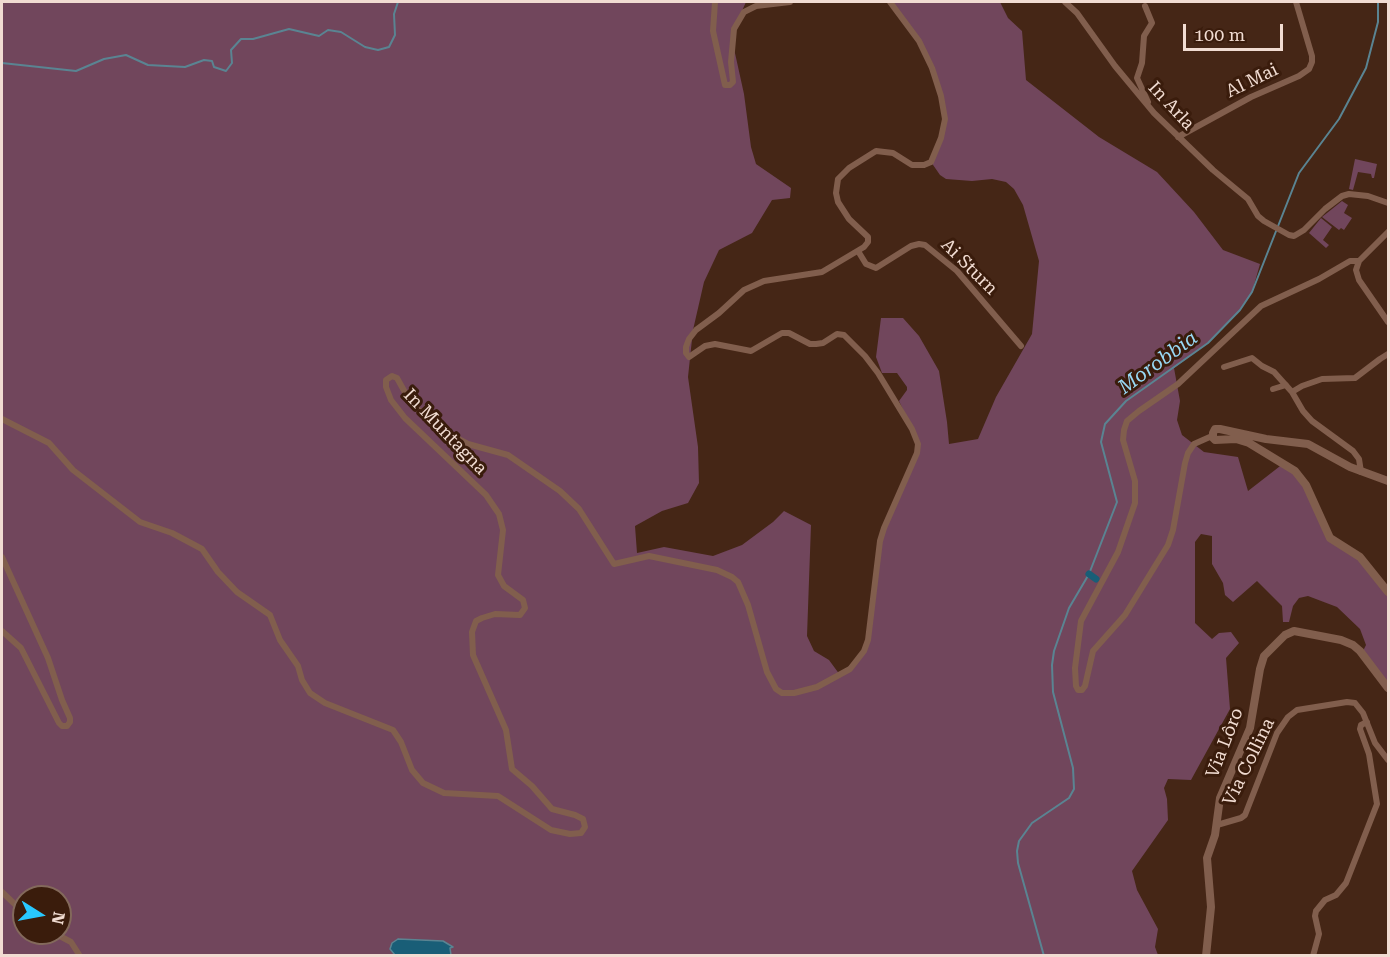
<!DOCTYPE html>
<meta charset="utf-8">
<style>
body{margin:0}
#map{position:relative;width:1390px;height:957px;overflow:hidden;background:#452616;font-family:"Roboto Serif",serif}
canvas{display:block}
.frame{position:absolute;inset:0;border:3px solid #f1dcd2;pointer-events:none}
.north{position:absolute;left:12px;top:885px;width:60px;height:60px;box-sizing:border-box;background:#3a1c0c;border:2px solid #83695b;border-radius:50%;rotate:101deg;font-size:16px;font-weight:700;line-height:24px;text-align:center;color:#f1dcd2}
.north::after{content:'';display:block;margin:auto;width:21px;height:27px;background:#28c8ff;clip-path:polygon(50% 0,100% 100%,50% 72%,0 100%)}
.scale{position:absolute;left:1183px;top:24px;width:100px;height:27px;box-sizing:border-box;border:3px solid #f1dcd2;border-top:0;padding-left:8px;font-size:18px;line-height:21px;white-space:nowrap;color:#f1dcd2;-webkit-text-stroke:4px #3a1c0c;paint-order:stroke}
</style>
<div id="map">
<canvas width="1390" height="957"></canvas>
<div class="frame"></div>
<div class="north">N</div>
<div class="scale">100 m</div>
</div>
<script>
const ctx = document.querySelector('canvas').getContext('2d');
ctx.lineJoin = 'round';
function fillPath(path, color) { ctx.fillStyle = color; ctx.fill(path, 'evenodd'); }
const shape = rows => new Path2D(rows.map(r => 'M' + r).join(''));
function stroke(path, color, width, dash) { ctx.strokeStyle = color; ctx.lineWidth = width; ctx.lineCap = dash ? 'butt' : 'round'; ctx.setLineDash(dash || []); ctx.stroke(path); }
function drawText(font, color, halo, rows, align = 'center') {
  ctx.font = font + ' "Roboto Serif",serif'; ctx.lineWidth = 6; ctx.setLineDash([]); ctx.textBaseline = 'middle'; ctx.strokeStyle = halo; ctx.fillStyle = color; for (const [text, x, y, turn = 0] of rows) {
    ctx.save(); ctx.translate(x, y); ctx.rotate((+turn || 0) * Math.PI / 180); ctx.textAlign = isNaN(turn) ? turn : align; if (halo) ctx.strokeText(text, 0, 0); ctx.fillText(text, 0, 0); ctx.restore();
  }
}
const green = shape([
 [2,2,746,2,731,35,744,94,751,147,756,164,791,188,790,198,772,200,752,233,719,250,704,282,693,330,688,377,698,447,699,483,688,503,662,511,635,526,637,553,664,547,713,556,742,545,773,522,784,511,811,525,807,636,814,651,829,660,840,675,864,651,880,541,914,462,916,437,899,401,907,390,907,387,897,373,882,373,876,357,881,318,903,318,919,336,939,371,947,422,949,444,978,439,996,397,1032,334,1039,261,1023,205,1014,189,1006,182,992,179,972,181,946,179,940,175,931,162,945,119,941,96,919,41,890,2,1000,2,1008,18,1022,31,1026,80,1099,137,1157,172,1194,212,1223,250,1260,264,1252,292,1240,310,1208,343,1174,368,1180,401,1177,420,1182,435,1204,452,1238,457,1248,491,1284,463,1298,475,1327,533,1355,554,1388,592,1388,682,1385,686,1362,653,1366,645,1360,629,1337,607,1308,596,1299,598,1293,606,1289,622,1283,622,1282,606,1257,581,1233,602,1225,595,1223,583,1212,564,1212,536,1201,534,1195,542,1195,623,1212,639,1219,633,1231,632,1239,643,1226,658,1230,709,1191,780,1168,779,1164,788,1167,799,1168,820,1132,871,1137,890,1158,929,1155,947,1158,955,451,956,450,948,390,949,395,956,2,955],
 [24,897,60,897,60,933,24,933],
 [1355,159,1377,164,1374,178,1372,178,1371,174,1358,172,1353,190,1349,189],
 [1342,201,1348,205,1344,213,1352,218,1344,230,1341,228,1339,230,1322,217],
 [1321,218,1332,227,1323,240,1329,245,1326,248,1309,233]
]);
const water = shape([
 [398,939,443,941,453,947,450,948,451,955,395,955,390,949,392,943,398,939]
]);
const stream = shape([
 [2,63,76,71,104,59,126,55,148,65,185,67,204,60,212,61,214,67,226,71,232,63,231,50,241,39,253,39,289,29,319,36,328,30,341,32,365,47,378,50,389,47,395,35,394,14,398,2],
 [1044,956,1018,863,1017,851,1019,841,1032,823,1069,798,1074,789,1073,768,1053,692,1052,665,1054,651,1069,608,1089,574,1117,502,1101,442,1105,424,1126,401,1208,343,1240,310,1252,292,1299,173,1339,119,1366,68,1378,22,1378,2]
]);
const canal = shape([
 [1089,574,1096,579]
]);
const minor = shape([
 [715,2,713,31,725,85,730,85,733,82,731,62,734,29,744,12,756,6,790,2],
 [1065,2,1077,13,1115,66,1154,113,1213,170,1248,199,1258,216,1264,221,1289,235,1294,236,1304,230,1325,209,1342,196,1349,194,1368,196,1388,203],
 [1145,6,1152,23,1144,36,1142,63,1137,78,1148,102],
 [1178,137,1251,97,1299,76,1309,69,1312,62,1312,56,1296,2],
 [858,251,866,264,876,268,911,246,919,244,925,245,957,271,1021,346],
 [1359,261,1356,270,1359,280,1388,322],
 [1224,367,1252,358,1262,366,1274,372,1292,392,1303,411,1312,421,1353,451,1359,459,1361,472],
 [1273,389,1286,385],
 [1292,392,1302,386,1322,379,1355,378,1380,359,1388,354],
 [2,419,49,443,73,470,140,522,172,533,202,549,218,572,237,592,270,615,280,640,298,666,302,680,310,693,325,703,393,730,401,742,412,770,423,783,444,793,498,796,551,830,570,834,581,833,585,827,583,819,575,815,552,809,532,786,512,769,506,730,473,655,472,632,476,621,482,618,495,614,520,615,525,608,523,600,504,586,498,575,503,530,499,514,486,495,405,418,391,400,386,387,386,380,392,376,397,378,412,405,451,435,468,444,508,455,560,491,579,509,614,564,649,556,717,570,732,577,738,582,748,605,767,672,776,689,782,693,794,693,817,687,850,669,864,651,868,640,880,541,884,528,917,453,918,444,912,429,878,373,865,356,844,335,837,334,823,343,816,344,810,344,789,333,782,333,751,351,715,344,705,346,689,357,686,353,686,347,689,339,696,330,719,313,744,290,764,281,822,272,864,247,868,242,868,237,849,219,838,202,836,193,838,179,849,168,876,151,893,153,912,165,924,165,931,162,941,138,945,119,941,96,932,68,919,41,890,2],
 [1212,436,1194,444,1188,453,1185,463,1173,530,1168,545,1125,615,1093,651,1085,686,1082,690,1078,690,1076,686,1075,668,1081,621,1118,552,1135,503,1135,481,1123,440,1124,430,1127,421,1139,411,1178,384,1261,306,1319,279,1350,261,1359,261,1388,232],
 [2,557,48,658,62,700,70,718,70,722,67,726,62,726,59,723,21,648,2,631],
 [1217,825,1241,818,1245,815,1277,733,1288,717,1297,710,1347,702,1355,703,1363,713,1375,743,1388,760],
 [2,892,24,913],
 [54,933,71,942,80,956],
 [1313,956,1319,934,1315,916,1316,911,1325,900,1336,895,1346,883,1377,804,1369,754,1360,729,1361,725,1367,722]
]);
const tertiary = shape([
 [1388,481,1350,467,1308,444,1266,439,1220,429,1215,429,1213,433,1213,438,1215,440,1236,439,1249,443,1295,471,1306,485,1330,538,1360,557,1388,592],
 [1206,956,1211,907,1207,858,1215,835,1220,798,1250,728,1260,669,1264,656,1285,635,1294,631,1341,640,1353,645,1360,651,1388,688]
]);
const streetNames = [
 ["Al Mai",1252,81,-26],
 ["In Arla",1171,106,47],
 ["Ai Sturn",969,267,45],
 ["In Muntagna",445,432,46],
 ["Via Lôro",1225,743,-69],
 ["Via Collina",1249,762,-64]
];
const waterNames = [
 ["Morobbia",1158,363,-36]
];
fillPath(green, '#71465c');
fillPath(water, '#195e77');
stroke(water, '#5a8492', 1.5);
stroke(stream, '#5a8492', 2);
stroke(canal, '#195e77', 7);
stroke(minor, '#815e4d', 6);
stroke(tertiary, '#815e4d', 8);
drawText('18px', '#f1dcd2', '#3a1c0c', streetNames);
drawText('italic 20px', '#99d9f5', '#3a1c0c', waterNames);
</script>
